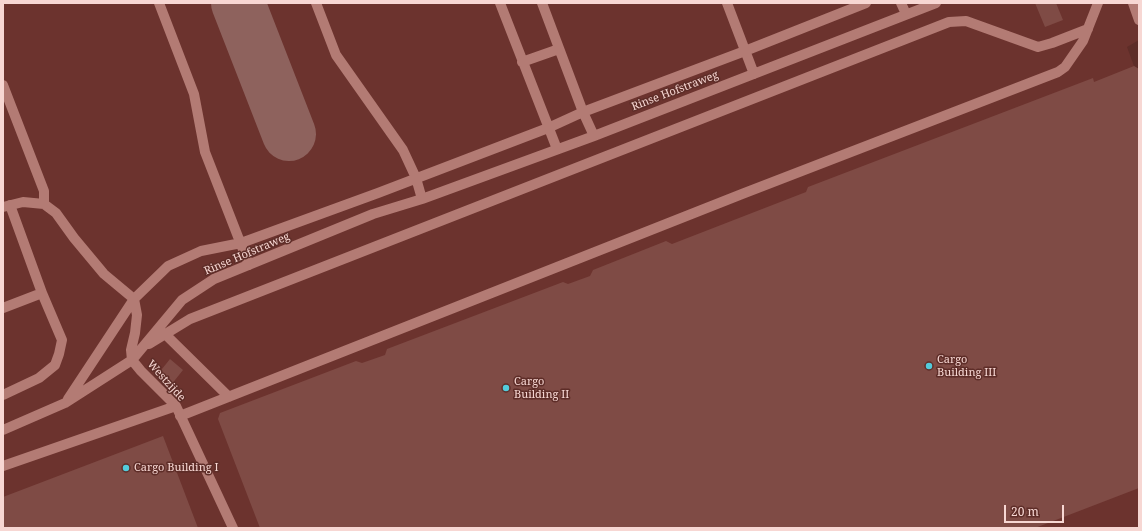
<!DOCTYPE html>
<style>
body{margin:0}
#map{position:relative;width:1142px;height:531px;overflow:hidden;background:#5e2d28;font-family:"Noto Serif",serif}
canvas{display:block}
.frame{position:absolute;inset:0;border:4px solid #f7d7d3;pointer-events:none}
.scale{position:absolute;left:1004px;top:505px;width:60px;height:18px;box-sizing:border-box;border:2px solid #f7d7d3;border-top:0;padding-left:5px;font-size:12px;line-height:14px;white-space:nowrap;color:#f7d7d3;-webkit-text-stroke:3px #5e2d28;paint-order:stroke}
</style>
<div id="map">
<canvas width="1142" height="531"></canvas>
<div class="frame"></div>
<div class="scale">20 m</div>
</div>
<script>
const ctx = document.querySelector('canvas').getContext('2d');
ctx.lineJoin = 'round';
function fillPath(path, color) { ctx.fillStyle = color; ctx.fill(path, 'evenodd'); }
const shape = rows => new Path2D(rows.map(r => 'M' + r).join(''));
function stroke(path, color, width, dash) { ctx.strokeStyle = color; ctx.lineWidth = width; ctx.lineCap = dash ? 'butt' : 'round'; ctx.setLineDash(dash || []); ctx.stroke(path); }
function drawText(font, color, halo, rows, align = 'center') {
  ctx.font = font + ' "Noto Serif",serif'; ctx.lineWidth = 3; ctx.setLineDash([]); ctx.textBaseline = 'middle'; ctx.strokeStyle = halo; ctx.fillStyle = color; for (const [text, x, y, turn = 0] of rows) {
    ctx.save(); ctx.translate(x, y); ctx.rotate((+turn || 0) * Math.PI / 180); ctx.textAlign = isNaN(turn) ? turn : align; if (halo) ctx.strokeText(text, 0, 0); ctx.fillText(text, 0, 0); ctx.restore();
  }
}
const built = shape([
 [3,3,1139,3,1139,40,1127,47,1134,66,1139,69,1139,528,3,528]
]);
const taxiway = shape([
 [238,3,289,134]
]);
const building = shape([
 [1035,3,1056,3,1063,20,1045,27],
 [1134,66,1139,69,1139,488,1035,528,260,528,218,419,220,413,356,361,362,363,385,355,387,349,563,282,568,284,590,276,593,270,666,241,672,244,806,192,808,187,1093,78,1094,82],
 [170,359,183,370,171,385,158,374],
 [163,436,198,528,3,528,3,497]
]);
const minor = shape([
 [159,3,194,94,205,152,249,265],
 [316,3,336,55,403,150,416,178,422,199],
 [500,3,557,149],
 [542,3,583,112,594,136],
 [727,3,754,74],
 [901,3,906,14],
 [1133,3,1139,20],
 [522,62,559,49],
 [3,85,44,191,44,204,56,213,74,238,104,274,134,299,137,315,135,333,131,350,132,360],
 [3,207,23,202,44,204],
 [3,308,42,293],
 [165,334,229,397],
 [149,344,190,319,949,22,966,21,1038,47,1052,43,1088,29],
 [132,360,141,371,176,406,233,528],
 [3,395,39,378,55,365,59,354,62,340,42,293,10,205],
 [68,399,134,299,168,266,201,251,241,243,378,193,548,128,583,112,745,51,866,3],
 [180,416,742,194,1058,72,1065,67,1083,41,1098,3],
 [3,430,65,403,132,360,182,300,214,279,373,214,422,199,594,136,936,3],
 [3,466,176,406]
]);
const markers = [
 [929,366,4,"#53cbdb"],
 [506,388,4,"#53cbdb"],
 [126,468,4,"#53cbdb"]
];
const streetNames = [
 ["Rinse Hofstraweg",675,91,-21],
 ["Rinse Hofstraweg",247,254,-23],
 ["Westzijde",166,381,48]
];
const poiNames = [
 ["Cargo",937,360],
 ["Building III",937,373],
 ["Cargo",514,382],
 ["Building II",514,395],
 ["Cargo Building I",134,468]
];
fillPath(built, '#6c332e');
stroke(taxiway, '#8e625d', 54);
fillPath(building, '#7f4b45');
stroke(minor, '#b37b74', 10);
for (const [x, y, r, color] of markers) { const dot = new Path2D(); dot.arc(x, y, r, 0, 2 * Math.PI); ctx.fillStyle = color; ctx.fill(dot); stroke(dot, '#5e2d28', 1.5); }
drawText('11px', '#f7d7d3', '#5e2d28', streetNames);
drawText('11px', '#f7d7d3', '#5e2d28', poiNames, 'left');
</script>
